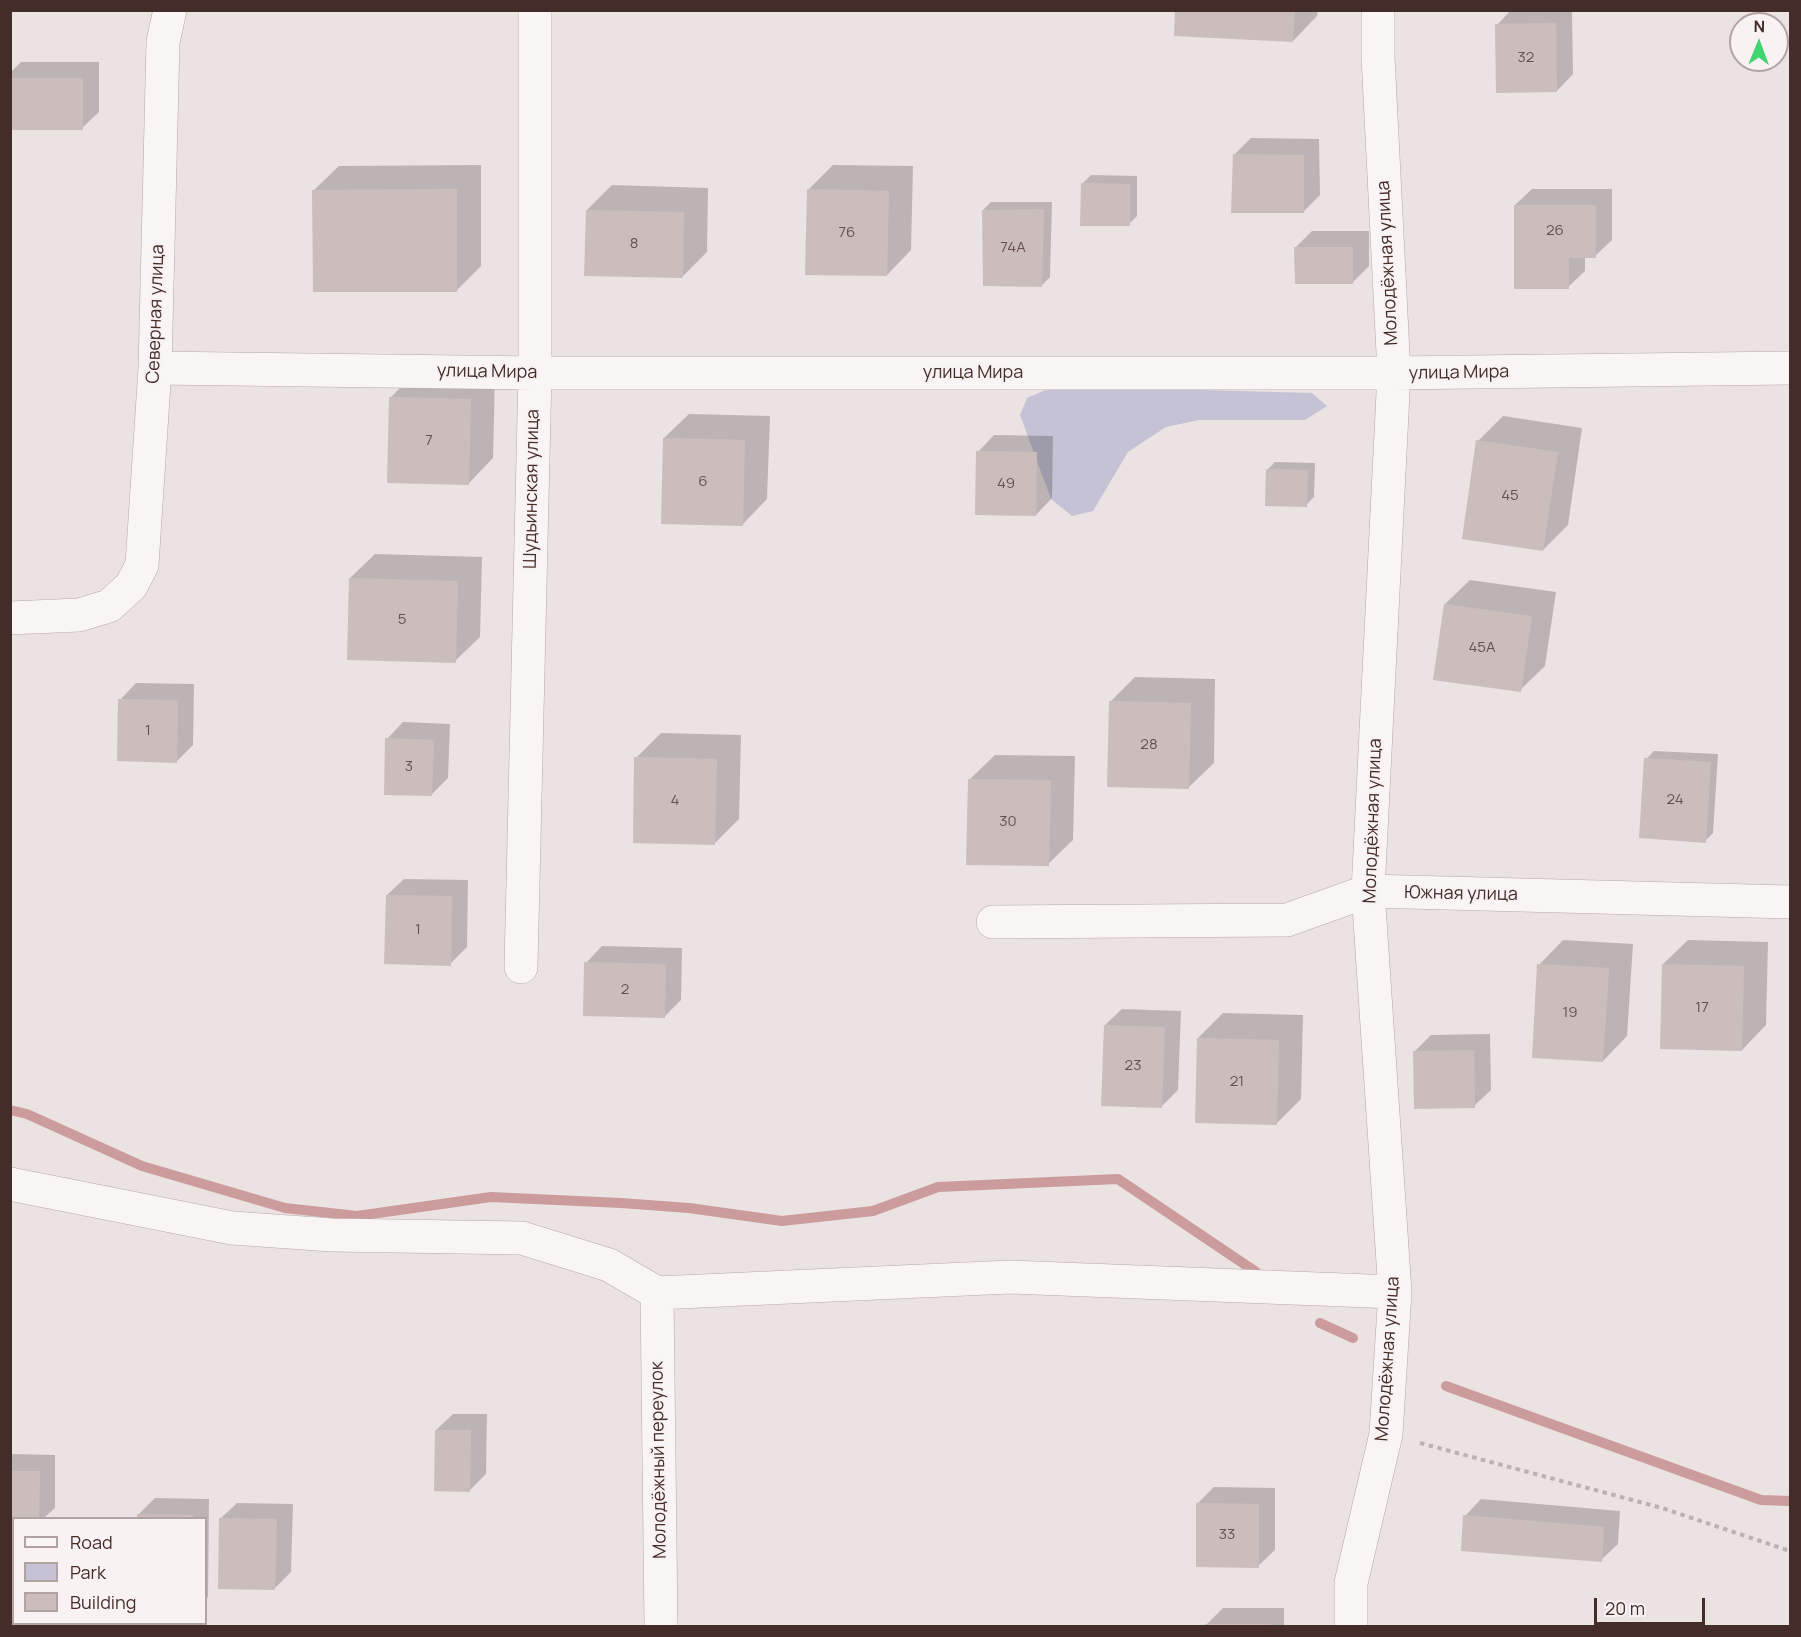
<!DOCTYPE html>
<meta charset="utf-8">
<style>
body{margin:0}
#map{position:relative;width:1801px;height:1637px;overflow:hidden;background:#ebe2e2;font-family:Manrope,sans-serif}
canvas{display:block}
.frame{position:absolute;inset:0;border:12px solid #442c29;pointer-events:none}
.legend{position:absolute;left:12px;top:1517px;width:195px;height:108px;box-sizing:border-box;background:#f8f2f2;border:2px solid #b0a3a2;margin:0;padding:8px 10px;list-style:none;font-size:18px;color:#442c29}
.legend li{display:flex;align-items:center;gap:12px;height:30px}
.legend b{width:30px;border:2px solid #b0a3a2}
.north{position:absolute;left:1729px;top:12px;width:60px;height:60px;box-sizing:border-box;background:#f8f2f2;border:2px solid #b0a3a2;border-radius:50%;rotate:1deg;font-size:16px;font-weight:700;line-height:24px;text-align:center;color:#442c29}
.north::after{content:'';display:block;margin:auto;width:21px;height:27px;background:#42d471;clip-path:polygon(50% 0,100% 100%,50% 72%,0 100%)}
.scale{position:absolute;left:1594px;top:1598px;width:111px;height:27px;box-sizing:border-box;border:3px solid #442c29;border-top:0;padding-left:8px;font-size:18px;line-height:21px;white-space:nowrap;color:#442c29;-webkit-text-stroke:4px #f8f2f2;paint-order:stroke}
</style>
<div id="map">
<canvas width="1801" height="1637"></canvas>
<div class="frame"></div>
<ul class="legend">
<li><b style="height:8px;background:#f9f5f5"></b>Road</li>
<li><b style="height:16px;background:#c6c2d5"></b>Park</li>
<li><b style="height:16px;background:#cbbdbc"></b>Building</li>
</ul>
<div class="north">N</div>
<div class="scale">20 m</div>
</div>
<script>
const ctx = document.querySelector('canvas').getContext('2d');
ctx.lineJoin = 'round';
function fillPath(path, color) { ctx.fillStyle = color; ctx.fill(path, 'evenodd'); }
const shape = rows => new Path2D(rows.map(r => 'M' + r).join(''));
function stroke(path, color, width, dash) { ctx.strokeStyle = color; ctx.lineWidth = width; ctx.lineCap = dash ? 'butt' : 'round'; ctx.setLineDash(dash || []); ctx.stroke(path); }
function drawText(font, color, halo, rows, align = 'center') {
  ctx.font = font + ' Manrope,sans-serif'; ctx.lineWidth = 4.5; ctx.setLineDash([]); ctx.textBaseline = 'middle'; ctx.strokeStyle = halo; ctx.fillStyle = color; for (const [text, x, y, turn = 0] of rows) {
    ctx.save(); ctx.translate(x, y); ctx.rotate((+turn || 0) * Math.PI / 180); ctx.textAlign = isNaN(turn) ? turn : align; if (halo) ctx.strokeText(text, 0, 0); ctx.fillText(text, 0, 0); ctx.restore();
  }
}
const green = shape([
 [1055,386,1312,393,1327,406,1305,420,1199,420,1166,427,1128,452,1093,511,1072,516,1051,499,1020,415,1027,398]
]);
const shadow = shape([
 [1177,10,1318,10,1317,16,1293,41],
 [1511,10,1572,10,1573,74,1557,91,1497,25],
 [21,62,99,62,99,112,82,128,10,128,10,73],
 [1251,138,1319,139,1320,195,1304,211,1234,155],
 [481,165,481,266,457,290,314,190,339,166],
 [833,165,913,166,911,250,887,275,808,190],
 [1091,175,1137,176,1137,216,1129,224,1083,183],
 [612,185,708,188,707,252,682,277,587,210],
 [1532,189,1612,189,1612,240,1595,256,1585,256,1585,271,1568,287,1515,205],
 [991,202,1052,202,1050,277,1042,285,983,210],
 [1312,231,1369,231,1369,266,1353,282,1296,247],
 [415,373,495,375,493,458,469,483,390,398],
 [689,414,770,416,767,499,743,524,664,438],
 [1503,416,1582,428,1568,525,1543,550,1478,441],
 [994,435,1053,436,1052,498,1036,515,978,452],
 [1275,462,1315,463,1314,497,1306,505,1267,470],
 [375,554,482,557,480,637,455,661,350,578],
 [1470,580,1556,592,1545,666,1520,690,1445,604],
 [1135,677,1215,679,1214,763,1189,787,1110,702],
 [136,683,194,684,193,745,176,762,120,700],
 [403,722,450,724,448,778,431,795,387,739],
 [661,733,741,735,739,819,714,844,636,758],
 [1654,751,1718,754,1713,833,1705,841,1646,759],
 [995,755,1075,756,1073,840,1048,864,970,779],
 [404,879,468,880,467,947,450,964,387,895],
 [1563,940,1633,944,1627,1036,1603,1061,1539,965],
 [1688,940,1768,942,1766,1025,1742,1050,1663,964],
 [602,946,682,948,681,1000,664,1017,586,963],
 [1122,1009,1181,1011,1178,1090,1161,1107,1105,1025],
 [1223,1013,1303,1015,1301,1099,1276,1124,1198,1038],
 [1490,1034,1491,1090,1474,1106,1415,1051,1431,1035],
 [453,1414,487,1414,486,1474,470,1490,436,1430],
 [10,1454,55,1455,55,1508,44,1518,14,1518,10,1524],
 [1214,1487,1275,1488,1275,1550,1258,1566,1197,1504],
 [155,1498,209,1499,208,1597,206,1599,206,1518,138,1518,138,1515],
 [1481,1499,1620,1511,1618,1544,1601,1560,1465,1516],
 [237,1503,293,1504,291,1572,275,1588,220,1519],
 [1223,1608,1284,1608,1284,1626,1206,1626,1206,1625]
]);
const stream = shape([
 [10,1110,27,1114,142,1166,285,1208,357,1216,491,1197,621,1203,689,1208,782,1221,873,1211,938,1187,1118,1179,1256,1272],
 [1320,1323,1353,1338],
 [1446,1386,1761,1500,1790,1501]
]);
const building = shape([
 [1175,10,1295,10,1293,42,1174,36],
 [1556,23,1557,92,1496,93,1495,24],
 [10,78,83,78,83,130,10,130],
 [1233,154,1304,155,1304,213,1231,213],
 [1081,183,1130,184,1130,226,1080,226],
 [457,189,457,292,313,292,312,190],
 [807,189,889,191,887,276,805,275],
 [1514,205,1596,205,1596,258,1569,258,1569,289,1514,289],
 [1044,209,1042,287,983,286,982,210],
 [586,210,684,212,683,278,584,276],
 [1294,247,1353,247,1353,284,1295,284],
 [389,397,471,399,469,485,387,483],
 [663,438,745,440,743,526,661,524],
 [1476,440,1558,452,1543,551,1462,539],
 [976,451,1037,452,1036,516,975,515],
 [1266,469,1308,470,1307,507,1265,506],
 [349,578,458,581,456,663,347,660],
 [1444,604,1532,616,1521,692,1433,680],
 [118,699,178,700,177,763,117,761],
 [1109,701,1191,703,1189,789,1107,787],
 [385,738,434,740,432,796,384,795],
 [634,757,717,759,715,845,633,843],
 [1644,758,1711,762,1706,843,1639,838],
 [968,779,1051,780,1049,866,966,865],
 [386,895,452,896,451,966,384,964],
 [584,962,666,964,665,1018,583,1016],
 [1537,964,1609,968,1603,1062,1532,1058],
 [1662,964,1744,966,1742,1051,1660,1049],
 [1104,1025,1165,1027,1162,1108,1101,1106],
 [1197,1038,1279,1040,1277,1125,1195,1123],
 [1474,1050,1475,1108,1414,1109,1413,1051],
 [435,1430,471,1430,470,1492,434,1491],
 [10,1471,40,1471,39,1518,14,1518,14,1525,10,1525],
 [1196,1503,1259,1504,1259,1568,1196,1567],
 [137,1514,193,1515,193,1518,137,1518],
 [1463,1515,1604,1527,1602,1562,1461,1551],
 [219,1518,277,1519,275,1590,218,1589],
 [1205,1624,1271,1624,1271,1626,1205,1626]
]);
const path = shape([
 [1420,1443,1662,1508,1790,1551]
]);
const minor = shape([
 [155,368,535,373,1394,373,1790,368],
 [10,618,79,615,109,606,131,586,142,565,155,368,163,42,170,10],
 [993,922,1287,920,1368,891,1790,902],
 [521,967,535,373,535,10],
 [10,1184,232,1228,332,1235,522,1238,609,1265,657,1293,1010,1277,1395,1292],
 [657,1293,661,1626],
 [1351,1626,1351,1583,1386,1434,1395,1292,1368,891,1394,373,1378,57,1378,10]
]);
const numberNames = [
 ["32",1526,58],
 ["26",1555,231],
 ["76",847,233],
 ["8",634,244],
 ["74А",1013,248],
 ["7",429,441],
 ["6",703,482],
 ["49",1006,484],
 ["45",1510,496],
 ["5",402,620],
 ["45А",1482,648],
 ["1",148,731],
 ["28",1149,745],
 ["3",409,767],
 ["24",1675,800],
 ["4",675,801],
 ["30",1008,822],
 ["1",418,930],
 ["2",625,990],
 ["17",1702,1008],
 ["19",1570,1013],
 ["23",1133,1066],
 ["21",1237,1082],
 ["33",1227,1535]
];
const streetNames = [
 ["Молодёжная улица",1388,263,-93],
 ["Северная улица",156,314,-88],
 ["улица Мира",487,372,1],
 ["улица Мира",973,373],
 ["улица Мира",1459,373,-1],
 ["Шудьинская улица",532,489,-89],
 ["Молодёжная улица",1373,821,-88],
 ["Южная улица",1461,894,1],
 ["Молодёжная улица",1388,1359,-86],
 ["Молодёжный переулок",659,1460,-91]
];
fillPath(green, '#c6c2d5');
fillPath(shadow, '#0003');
stroke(stream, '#cc9b9c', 10);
fillPath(building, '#cbbdbc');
stroke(minor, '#b6a8a7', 34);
stroke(path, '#bbb1b0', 4, [4.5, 4.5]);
stroke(minor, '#f9f5f5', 33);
drawText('15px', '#66504e', null, numberNames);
drawText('18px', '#442c29', '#f8f2f2', streetNames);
</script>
